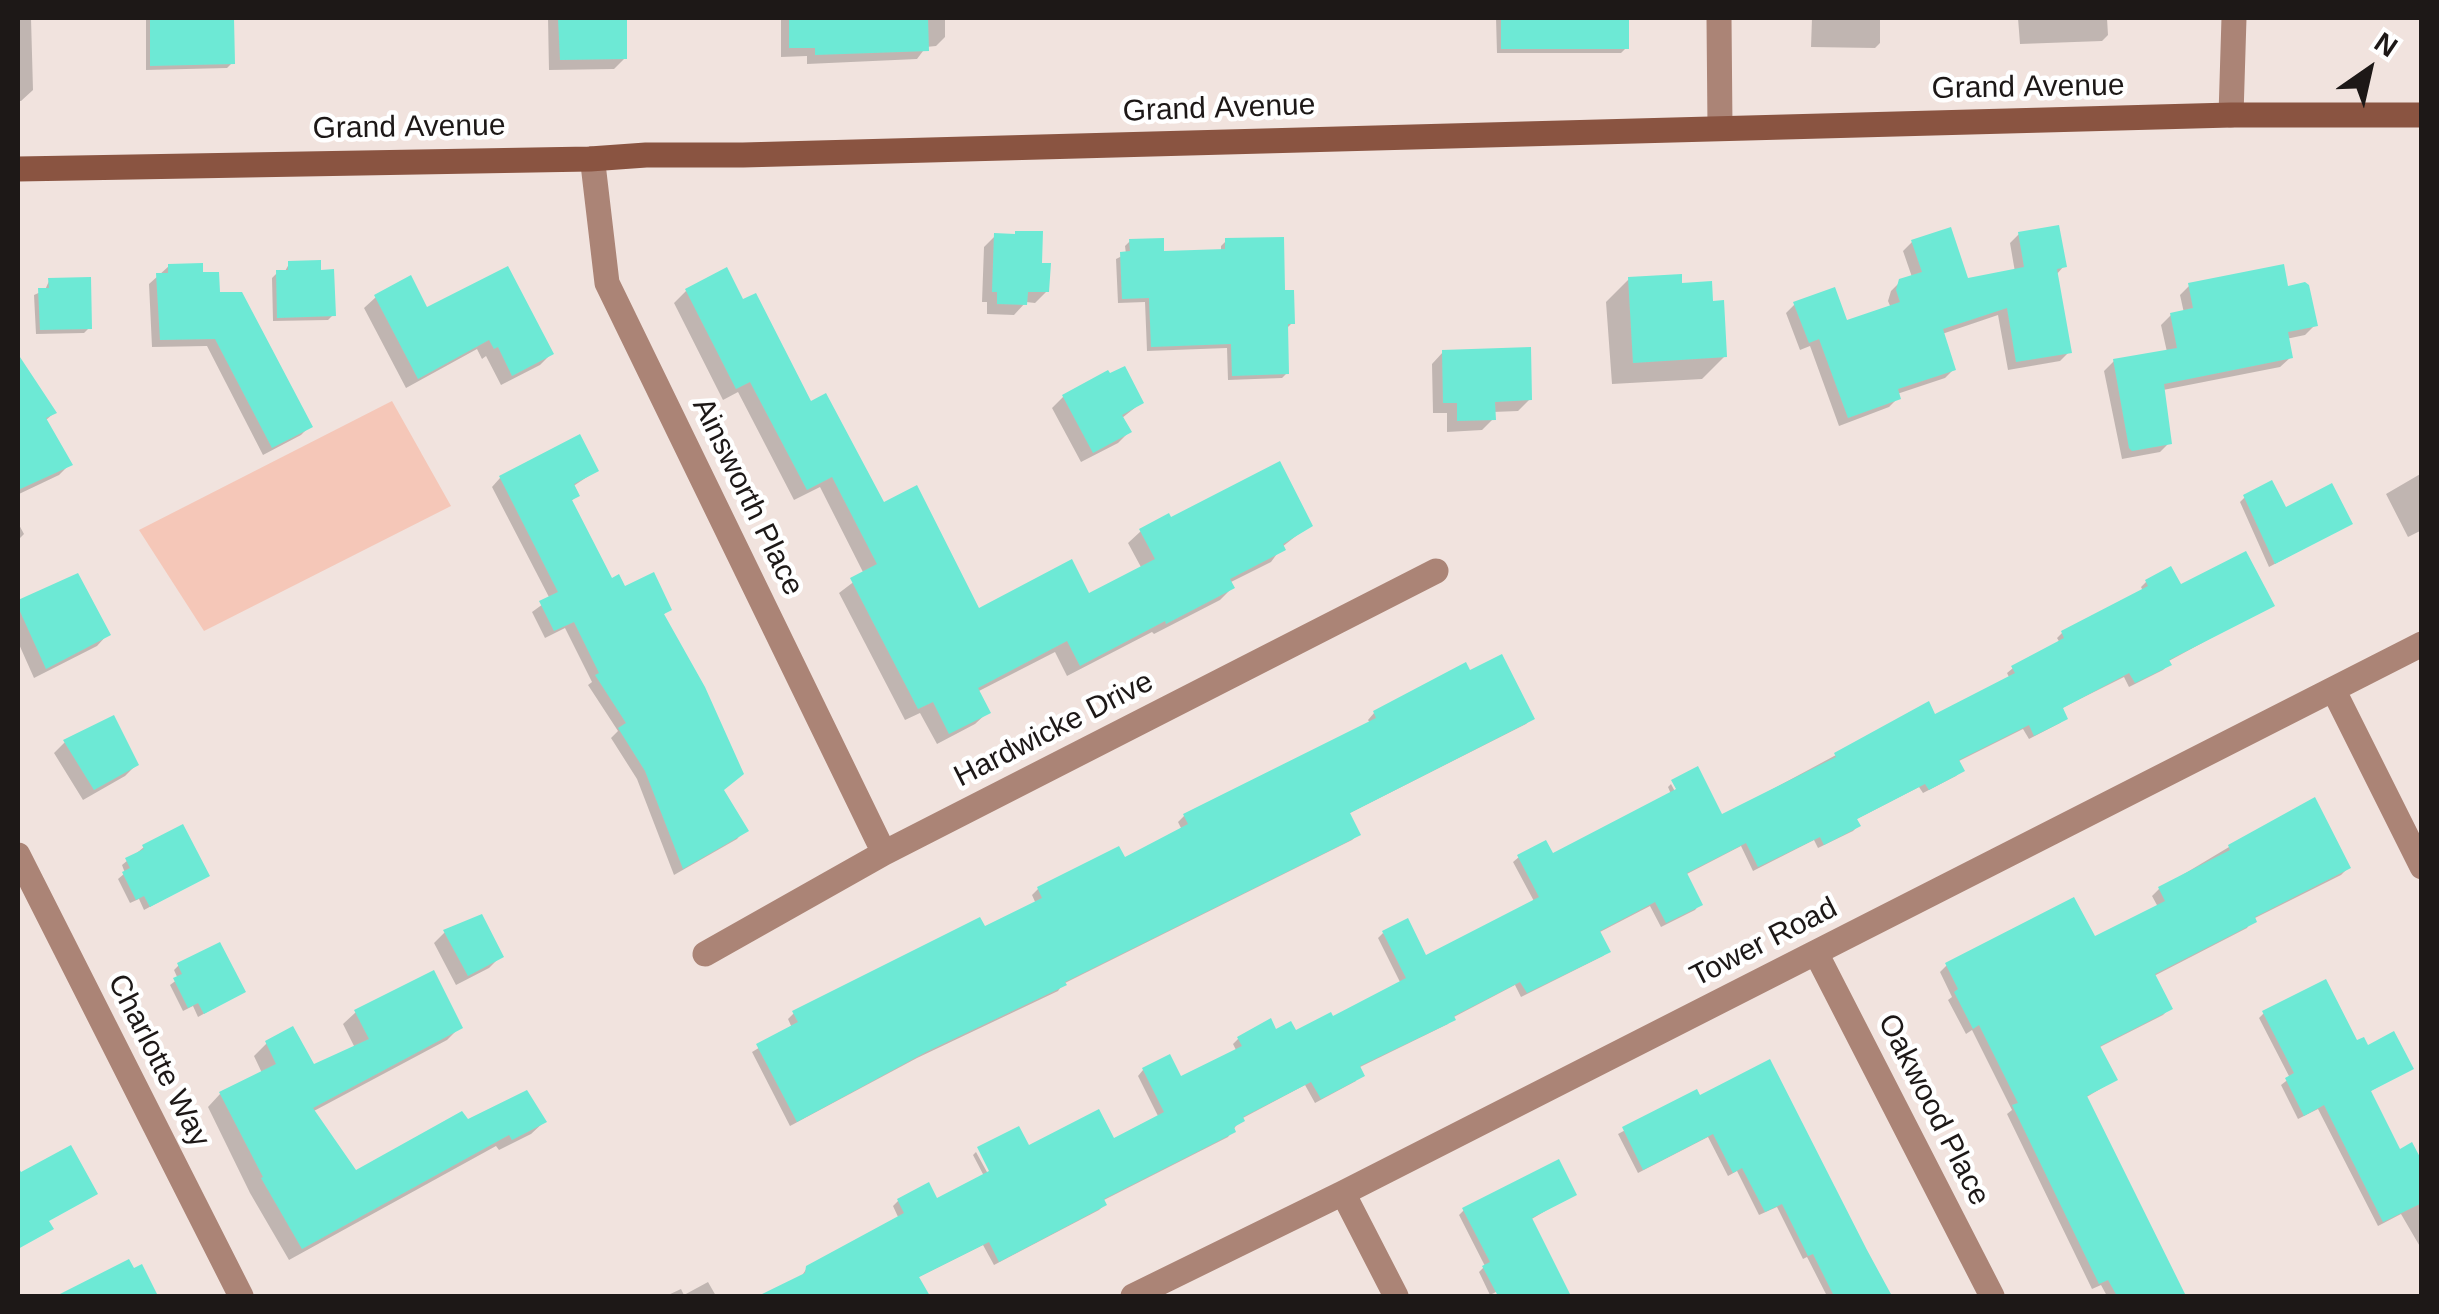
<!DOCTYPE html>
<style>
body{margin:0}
#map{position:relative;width:2439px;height:1314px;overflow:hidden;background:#f1e3de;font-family:Arial,sans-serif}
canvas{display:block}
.frame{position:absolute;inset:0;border:20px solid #1d1817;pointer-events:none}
.north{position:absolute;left:2319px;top:20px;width:100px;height:100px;-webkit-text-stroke:8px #fff;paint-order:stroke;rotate:34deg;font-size:28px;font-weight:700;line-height:40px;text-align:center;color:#1d1817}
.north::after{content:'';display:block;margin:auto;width:35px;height:45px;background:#1d1817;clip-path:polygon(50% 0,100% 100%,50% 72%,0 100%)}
</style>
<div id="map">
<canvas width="2439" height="1314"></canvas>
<div class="frame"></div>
<div class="north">N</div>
</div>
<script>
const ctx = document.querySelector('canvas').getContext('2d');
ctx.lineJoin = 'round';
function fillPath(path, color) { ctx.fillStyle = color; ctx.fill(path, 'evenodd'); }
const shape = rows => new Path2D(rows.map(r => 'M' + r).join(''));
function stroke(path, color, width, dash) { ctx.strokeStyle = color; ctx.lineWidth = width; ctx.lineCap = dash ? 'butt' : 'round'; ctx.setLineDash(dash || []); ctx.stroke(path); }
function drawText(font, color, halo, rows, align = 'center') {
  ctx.font = font + ' Arial,sans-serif'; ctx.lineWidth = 9; ctx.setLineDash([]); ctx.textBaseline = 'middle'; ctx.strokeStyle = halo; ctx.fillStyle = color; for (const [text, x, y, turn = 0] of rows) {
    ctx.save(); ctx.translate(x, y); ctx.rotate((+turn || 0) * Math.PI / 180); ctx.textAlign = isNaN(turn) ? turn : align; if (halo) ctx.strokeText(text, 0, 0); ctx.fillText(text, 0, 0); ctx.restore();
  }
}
const green = shape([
 [392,401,451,506,204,631,139,530]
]);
const shadow = shape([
 [18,18,31,18,33,90,21,101,18,101],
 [146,18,232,18,232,63,227,68,146,70],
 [548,18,617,18,625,58,614,69,549,70],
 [781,18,945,18,945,37,936,46,926,47,917,59,807,64,807,56,781,57],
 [1496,18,1626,18,1626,48,1621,53,1497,53],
 [1812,18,1880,18,1880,43,1875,48,1811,47],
 [2018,18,2107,18,2108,35,2102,41,2020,44],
 [2019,234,2064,266,2056,275,2069,352,2060,361,2008,370,1998,315,1942,334,1954,369,1945,378,1897,394,1898,398,1889,407,1839,426,1810,346,1800,350,1786,313,1795,304,1846,323,1891,308,1888,301,1891,291,1901,281,1912,277,1903,251,1912,242,1966,281,2015,272,2010,243],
 [995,236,1039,265,1047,291,1035,303,1026,302,1014,315,987,314,987,302,982,302,984,247],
 [1130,241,1162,254,1221,252,1221,246,1226,241,1283,292,1292,323,1287,328,1287,373,1282,378,1228,380,1227,348,1147,351,1145,302,1118,303,1116,259,1126,254,1125,246],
 [289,264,333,315,328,320,273,321,272,278,277,273,284,273],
 [169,266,201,274,309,427,301,435,263,455,207,346,152,347,149,284],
 [1629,279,1680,286,1711,304,1725,356,1702,379,1612,384,1606,302],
 [49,281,89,328,84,333,36,334,34,295,45,290],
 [2190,285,2286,289,2315,325,2305,335,2286,339,2290,358,2280,367,2163,390,2169,443,2160,452,2122,459,2104,371,2114,361,2167,352,2161,325,2171,315,2184,313,2180,295],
 [686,291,742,303,883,506,978,611,1088,596,1142,569,1128,543,1141,531,1170,520,1310,525,1282,547,1271,562,1229,583,1232,588,1220,600,1154,634,1152,632,1067,676,1055,652,977,692,988,712,975,724,937,744,920,713,905,720,839,593,864,574,820,487,794,500,738,392,723,400,674,303],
 [376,297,426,310,551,354,540,365,501,385,486,356,482,359,477,349,406,388,364,308],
 [1443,352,1530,399,1518,411,1493,412,1493,419,1482,430,1447,432,1447,413,1433,413,1432,364],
 [28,375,54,413,45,421,70,464,59,475,19,494,18,381],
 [1063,397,1141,403,1122,418,1129,432,1118,443,1081,462,1052,408],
 [596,471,572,487,577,496,570,502,611,581,669,609,662,616,722,790,745,830,737,839,674,875,637,779,611,738,618,731,588,685,592,682,565,628,545,638,532,612,550,599,492,487,500,478],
 [2422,473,2422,530,2408,537,2386,494],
 [2245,497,2285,510,2350,524,2269,567,2240,502],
 [18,523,24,534,18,540],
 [77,576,108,634,97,646,34,678,18,642,18,603],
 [2146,582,2272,605,2167,662,2169,664,2163,670,2129,687,2124,677,2060,709,2065,718,2060,723,2029,739,2023,729,1957,762,1962,770,1956,776,1923,793,1919,787,1855,820,1858,826,1853,831,1818,848,1814,840,1753,871,1741,846,1685,875,1700,904,1695,910,1661,927,1650,906,1598,933,1608,951,1603,956,1521,997,1515,985,1452,1018,1448,1024,1358,1068,1356,1081,1315,1103,1305,1085,1241,1119,1228,1137,1102,1201,1104,1205,1099,1210,994,1265,983,1245,917,1278,924,1296,763,1296,801,1277,807,1268,899,1219,893,1206,898,1201,936,1201,984,1176,973,1155,976,1152,993,1183,1028,1149,1113,1141,1159,1118,1138,1076,1143,1070,1180,1080,1237,1052,1233,1044,1238,1039,1275,1032,1295,1033,1332,1019,1400,982,1378,938,1383,933,1425,958,1535,903,1513,862,1519,857,1552,856,1671,794,1668,787,1671,784,1680,801,1721,817,1836,755,1934,717,2010,679,2007,673,2013,668,2060,643,2057,638,2062,633,2143,591,2141,587],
 [1469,674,1532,718,1526,724,1348,814,1358,834,1352,840,1063,984,1058,991,917,1058,790,1126,752,1052,792,1028,788,1019,794,1013,1036,904,1032,895,1038,889,1124,861,1182,830,1178,822,1184,816,1371,724,1368,720,1374,713],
 [65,742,136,765,125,776,83,800,54,753],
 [144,847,207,876,144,910,139,899,130,903,118,879,125,873,122,865],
 [2229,847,2348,868,2341,875,2253,919,2247,928,2154,976,2170,1008,2163,1015,2098,1048,2115,1080,2085,1098,2183,1296,2107,1296,2101,1285,2092,1289,2007,1114,2012,1110,1972,1030,1966,1034,1948,1000,1952,997,1940,972,1947,965,2093,940,2158,907,2152,896,2159,889],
 [445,932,501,956,489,968,456,985,434,943],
 [179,965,243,992,198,1017,193,1006,183,1011,170,985,178,979,174,970],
 [356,1012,460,1027,447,1040,312,1112,355,1173,467,1122,544,1122,531,1134,499,1150,496,1146,289,1260,250,1193,208,1107,220,1094,262,1073,254,1056,267,1043,313,1068,355,1048,343,1024],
 [2264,1013,2356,1043,2411,1068,2369,1092,2399,1152,2422,1167,2422,1250,2401,1214,2378,1226,2318,1109,2298,1119,2281,1085,2290,1078,2259,1018],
 [1696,1092,1888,1293,1889,1296,1827,1296,1807,1257,1803,1259,1777,1207,1759,1215,1737,1171,1728,1176,1708,1137,1638,1173,1618,1134],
 [1574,1194,1530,1220,1568,1296,1504,1296,1500,1290,1490,1295,1479,1272,1485,1266,1459,1215,1464,1210],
 [708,1282,716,1296,666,1296,681,1289,684,1295]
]);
const building = shape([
 [150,18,234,18,235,64,150,66],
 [558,18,627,20,627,59,560,60],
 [789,18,928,18,929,51,815,55,815,48,789,48],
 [1501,18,1629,18,1629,49,1501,49],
 [2059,225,2067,267,2057,269,2072,353,2016,362,2007,308,1943,329,1956,370,1898,389,1901,399,1848,418,1819,339,1809,343,1793,302,1835,287,1847,320,1900,302,1896,290,1899,279,1922,272,1911,240,1951,227,1968,278,2024,267,2018,232],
 [1015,231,1043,231,1042,263,1051,263,1049,292,1028,292,1027,305,997,304,997,292,992,292,994,233,1015,234],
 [1284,237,1285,290,1294,290,1295,324,1288,324,1289,374,1232,376,1231,344,1151,347,1149,298,1122,299,1120,252,1130,251,1129,239,1164,238,1164,251,1225,249,1225,238],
 [321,260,321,270,334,269,336,316,277,318,276,270,288,270,288,261],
 [203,263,203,272,219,272,220,292,242,292,313,427,272,448,215,339,160,340,156,273,168,273,168,264],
 [2284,264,2288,286,2305,282,2309,285,2318,326,2288,332,2293,358,2164,384,2172,444,2132,451,2129,448,2113,359,2177,348,2170,313,2193,308,2188,283],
 [508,266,554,354,512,376,498,347,494,349,489,340,418,379,374,295,411,275,427,307],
 [727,267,743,299,756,293,811,401,826,393,884,502,917,485,979,608,1072,559,1089,593,1155,559,1139,529,1169,513,1171,517,1280,461,1313,526,1283,544,1286,550,1230,579,1235,588,1166,624,1165,621,1080,666,1067,641,978,688,991,713,949,734,933,702,918,709,850,578,877,564,832,477,807,490,750,382,736,389,685,289],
 [1682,274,1682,283,1712,281,1713,301,1724,300,1727,357,1633,363,1628,277],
 [91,277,92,329,40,330,38,288,49,288,48,278],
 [1531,347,1532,400,1495,402,1496,420,1457,421,1457,403,1443,403,1442,350],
 [18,354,57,413,46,418,73,465,18,490],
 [1125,366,1144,403,1122,415,1132,432,1093,453,1062,395,1108,370,1110,373],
 [580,434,599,471,574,484,580,496,572,500,612,578,619,574,625,586,654,572,672,610,664,614,705,687,744,774,724,790,749,831,683,869,645,771,618,728,626,723,595,675,599,673,574,622,554,631,539,601,558,592,499,476],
 [2272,480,2286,507,2332,483,2353,524,2275,564,2243,495],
 [2246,551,2275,606,2169,660,2172,665,2135,683,2129,673,2063,708,2068,719,2034,736,2029,725,1959,760,1965,771,1929,790,1925,784,1857,819,1861,826,1824,845,1820,837,1758,867,1746,843,1687,873,1703,905,1666,923,1655,902,1600,931,1611,952,1527,993,1520,982,1454,1016,1456,1020,1360,1066,1365,1076,1321,1099,1311,1082,1243,1117,1245,1121,1234,1127,1236,1132,1104,1199,1107,1205,999,1262,989,1242,919,1277,930,1296,758,1296,805,1273,806,1266,904,1213,897,1199,929,1182,937,1198,989,1171,977,1147,1019,1126,1029,1145,1099,1109,1114,1138,1164,1112,1142,1068,1170,1054,1181,1076,1242,1046,1237,1037,1271,1018,1276,1029,1291,1021,1296,1030,1331,1012,1333,1016,1406,978,1382,931,1408,918,1426,955,1539,897,1517,855,1546,840,1553,853,1676,789,1671,780,1698,766,1722,814,1836,757,1834,753,1929,701,1935,714,2015,673,2011,666,2064,638,2061,631,2148,586,2145,580,2171,566,2181,584],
 [78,573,111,635,46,669,18,607,18,600],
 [1502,654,1535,719,1350,813,1361,835,1065,982,1067,985,926,1052,797,1122,756,1044,798,1022,792,1011,980,917,985,926,1042,898,1037,887,1119,846,1125,857,1188,824,1183,814,1376,718,1373,711,1466,662,1470,670],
 [114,715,139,765,94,790,63,740],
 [2315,797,2351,868,2255,917,2257,922,2155,974,2173,1009,2100,1046,2118,1080,2087,1096,2186,1296,2117,1296,2108,1280,2099,1284,2012,1105,2018,1103,1979,1025,1973,1029,1954,992,1958,989,1945,963,2074,897,2095,936,2165,901,2158,887,2230,850,2228,845],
 [183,824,210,876,150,907,144,896,136,900,122,872,130,868,125,858,144,849,142,845],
 [482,914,504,957,468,976,443,930],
 [220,942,246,992,204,1014,198,1003,188,1008,173,978,182,974,177,963],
 [434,970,463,1028,313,1108,356,1170,462,1111,468,1119,527,1090,547,1122,512,1140,509,1135,302,1249,261,1178,263,1177,219,1092,276,1064,265,1041,293,1026,314,1064,369,1039,354,1010],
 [2326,979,2357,1040,2364,1037,2368,1045,2394,1031,2414,1069,2371,1091,2400,1149,2412,1142,2422,1161,2422,1203,2383,1222,2324,1105,2304,1116,2285,1078,2294,1073,2262,1011],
 [1770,1059,1867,1250,1892,1296,1834,1296,1813,1254,1808,1256,1782,1204,1765,1212,1742,1168,1733,1173,1713,1134,1643,1170,1622,1127,1697,1089,1700,1095],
 [71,1145,98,1194,49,1221,54,1229,18,1249,18,1166,21,1172],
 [1559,1159,1577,1195,1532,1218,1571,1296,1498,1296,1482,1266,1490,1262,1462,1208],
 [129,1259,134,1268,142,1264,158,1296,56,1296]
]);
const street = shape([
 [1719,18,1720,127],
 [2231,115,2234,18],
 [590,159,593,164,607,283,884,853],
 [2334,691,2422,867],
 [18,855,241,1296],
 [1816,953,1992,1296],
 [705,954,884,853,1436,571],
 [1343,1193,1396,1296],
 [1133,1296,1343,1193,2422,644]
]);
const secondary = shape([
 [18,169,590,159,646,155,743,155,2231,115,2422,115]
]);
const streetNames = [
 ["Grand Avenue",2028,88,-1],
 ["Grand Avenue",1219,109,-2],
 ["Grand Avenue",409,128,-1],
 ["Ainsworth Place",747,497,64],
 ["Hardwicke Drive",1054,730,-27],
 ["Tower Road",1764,943,-27],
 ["Charlotte Way",158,1061,63],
 ["Oakwood Place",1933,1110,63]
];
fillPath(green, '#f5c7b8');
fillPath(shadow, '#0003');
fillPath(building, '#6de9d5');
stroke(street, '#ab8476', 25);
stroke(secondary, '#8a5441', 25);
drawText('30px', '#1d1817', '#fff', streetNames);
</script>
